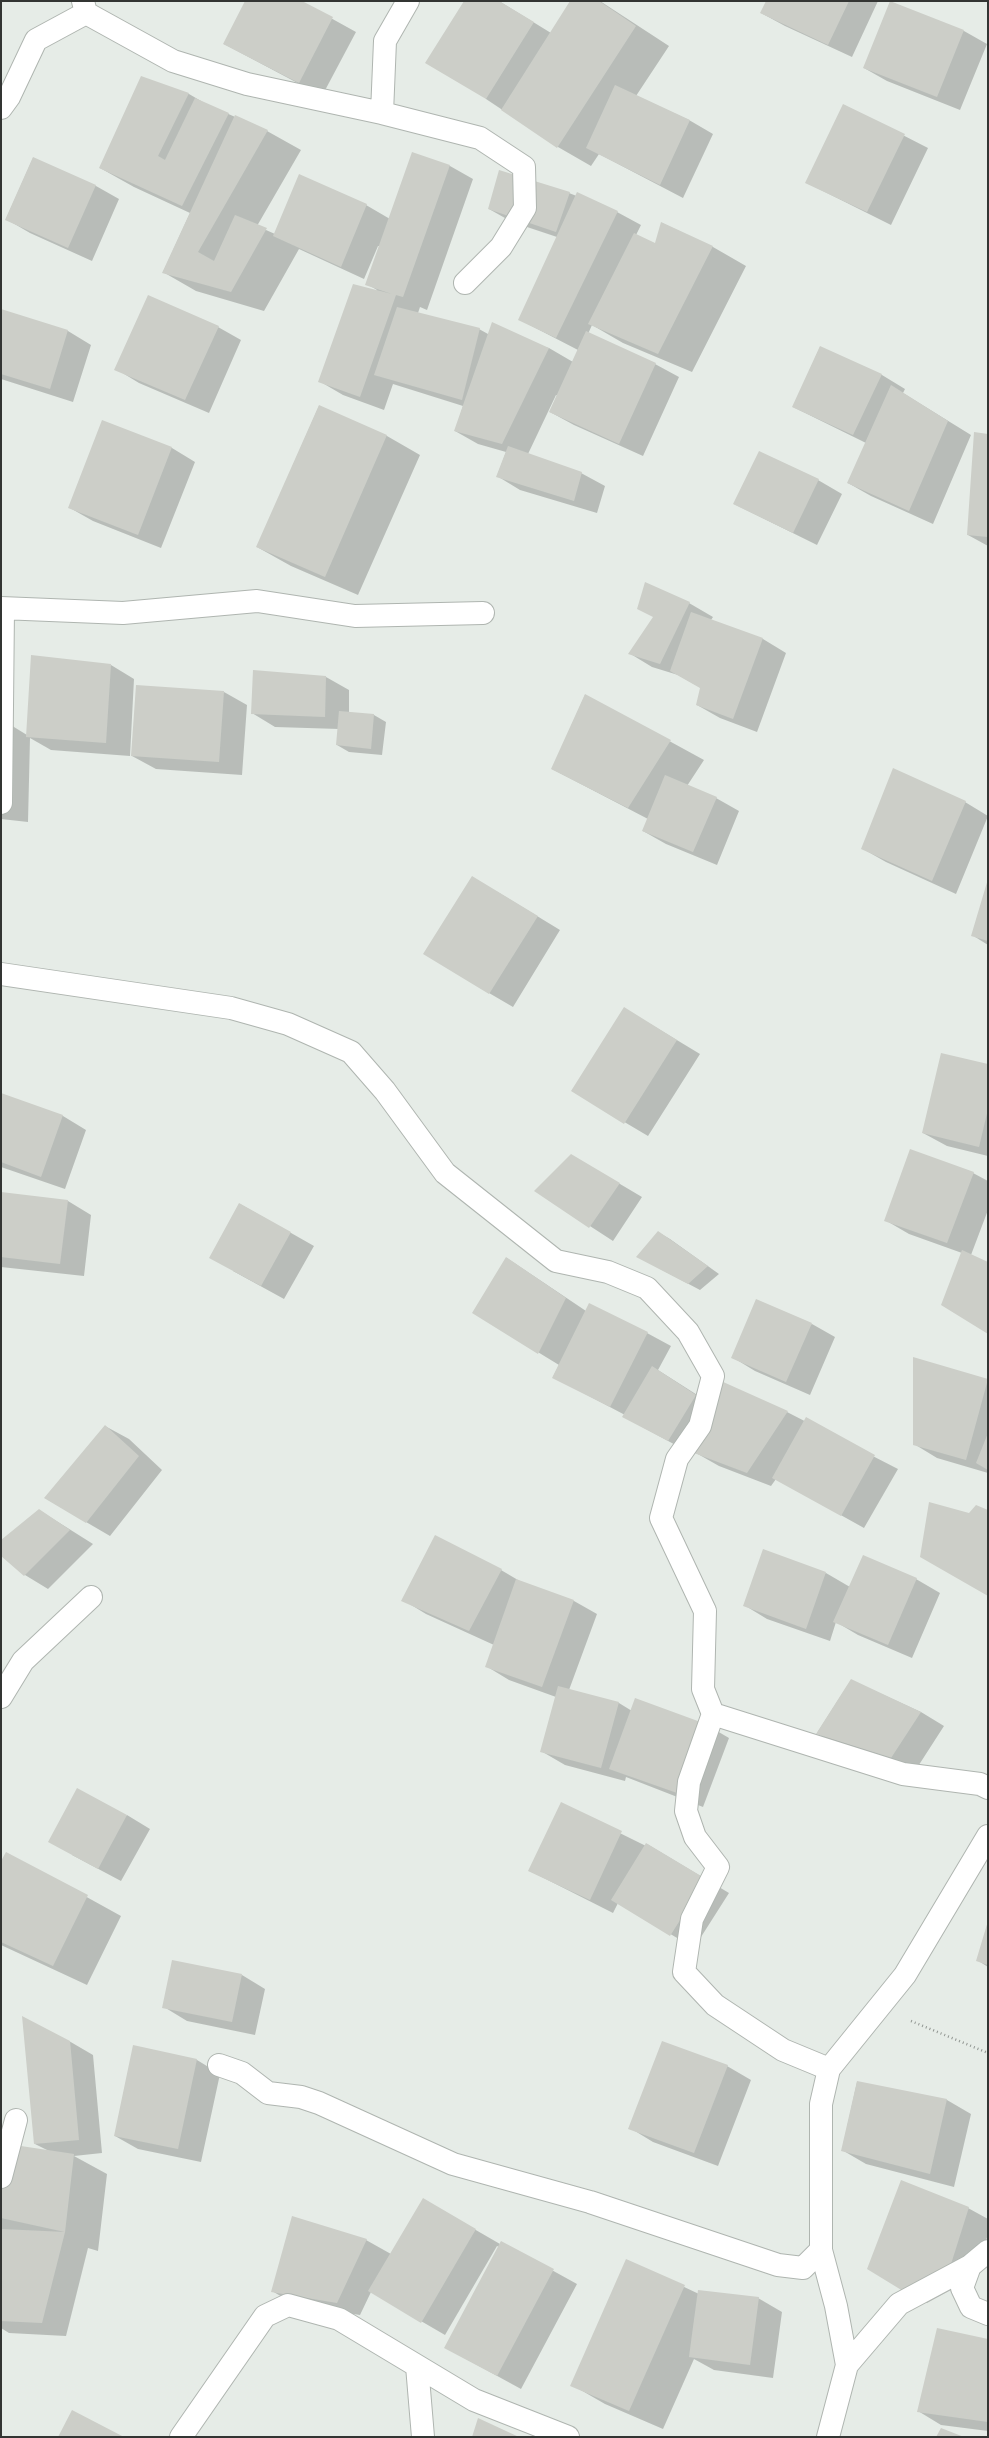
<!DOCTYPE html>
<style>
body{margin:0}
#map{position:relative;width:989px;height:2438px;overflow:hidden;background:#e6ece7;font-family:"Exo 2",sans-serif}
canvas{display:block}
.frame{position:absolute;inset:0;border:2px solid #333533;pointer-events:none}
</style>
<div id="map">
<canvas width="989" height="2438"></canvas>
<div class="frame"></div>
</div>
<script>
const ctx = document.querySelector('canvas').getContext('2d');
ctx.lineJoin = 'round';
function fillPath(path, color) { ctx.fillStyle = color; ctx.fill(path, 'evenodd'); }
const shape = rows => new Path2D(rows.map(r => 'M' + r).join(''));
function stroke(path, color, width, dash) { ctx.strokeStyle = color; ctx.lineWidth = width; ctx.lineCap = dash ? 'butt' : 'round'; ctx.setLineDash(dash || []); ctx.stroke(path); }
const shadow = shape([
 [246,1,300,1,356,32,322,96,224,44],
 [465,1,499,1,551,33,571,1,600,1,669,46,636,96,689,120,713,134,683,198,599,154,591,166,558,147,486,99],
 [767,1,878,1,852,57,785,26,761,13],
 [891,2,964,31,987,44,960,110,887,81,864,68],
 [142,77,189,94,208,105,267,131,301,150,257,226,275,234,366,205,390,219,413,154,450,166,473,179,427,310,420,307,418,313,479,329,488,334,549,348,573,362,578,350,520,320,557,237,512,222,489,209,569,193,617,212,641,225,636,235,656,244,662,223,713,247,746,266,692,372,623,343,592,325,588,334,655,364,679,377,643,456,574,425,550,412,558,396,556,395,528,454,581,473,605,486,597,513,520,490,497,476,506,452,478,444,455,431,463,406,393,384,384,410,343,395,319,381,377,290,367,284,380,246,378,246,364,279,299,249,264,311,196,291,163,272,190,213,134,187,100,168],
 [844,105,928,148,891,225,807,183],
 [33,158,96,186,119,199,92,261,30,233,6,219],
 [1,310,68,331,91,345,73,402,1,379],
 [218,327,241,340,209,413,139,383,116,369],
 [820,347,882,375,905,389,903,393,971,435,933,524,871,496,848,483,866,443,793,407],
 [319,406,387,436,420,455,358,595,291,566,257,547],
 [103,422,172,448,195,462,161,548,93,521,70,508],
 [988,435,988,546,968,535],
 [818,480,842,494,817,545,734,504],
 [689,603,713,617,711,620,763,639,786,653,757,732,720,718,697,705,701,688,678,675,652,667,629,653],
 [111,665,134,679,130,756,51,750,30,738,28,822,1,819,1,719,27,735],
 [326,677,349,690,349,713,374,715,386,722,382,755,349,752,337,745,339,729,275,727,252,713],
 [224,692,247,705,242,775,156,769,132,756],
 [585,695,704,760,687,786,716,798,739,811,717,865,666,844,643,831,648,819,552,769],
 [965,802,988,816,956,894,886,862,863,849],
 [988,881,988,945,972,935],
 [496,891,560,930,513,1007,489,993],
 [647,1022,700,1054,648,1136,572,1091],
 [988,1065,988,1156,947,1146,923,1133],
 [1,1094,63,1116,86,1130,65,1189,1,1167],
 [571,1155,642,1197,613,1241,536,1191],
 [973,1173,988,1181,988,1210,971,1255,988,1263,988,1333,962,1253,909,1234,885,1220],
 [1,1193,68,1201,91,1215,84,1276,1,1267],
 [240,1204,314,1246,284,1299,233,1271],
 [658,1232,670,1239,719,1274,700,1290,649,1263],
 [507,1258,586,1311,647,1333,671,1346,658,1370,713,1405,721,1382,787,1412,898,1469,864,1528,776,1479,771,1486,719,1466,696,1453,699,1444,692,1454,624,1417,625,1415,553,1377,559,1365,474,1313],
 [812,1324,835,1337,810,1395,755,1371,732,1357],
 [914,1358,988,1380,988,1473,937,1458,914,1444],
 [105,1426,129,1439,162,1470,110,1536,45,1498],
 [39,1510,93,1544,48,1589,25,1575,1,1554,1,1541],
 [501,1570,523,1583,574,1601,597,1614,569,1690,619,1703,632,1711,705,1724,729,1738,703,1807,626,1777,625,1781,565,1765,541,1751,556,1697,509,1680,486,1666,494,1645,426,1614,403,1600],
 [826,1573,850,1587,916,1579,940,1593,912,1658,858,1635,836,1622,830,1641,767,1619,744,1605],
 [851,1680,921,1712,944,1726,915,1771,841,1747,817,1733],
 [561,1804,646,1846,647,1844,729,1893,694,1948,618,1903,613,1913,530,1871],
 [127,1815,150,1829,121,1881,72,1855],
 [7,1853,121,1916,87,1985,1,1945,1,1863],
 [988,1923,988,1967,977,1960],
 [242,1975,265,1989,255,2035,187,2021,164,2007],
 [69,2041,93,2055,102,2153,74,2156,107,2174,98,2251,88,2248,66,2336,9,2333,1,2328,1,2144,49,2151,35,2144],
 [134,2046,197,2060,220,2074,201,2162,138,2149,115,2136],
 [727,2066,751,2080,718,2166,653,2142,630,2128],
 [857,2082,947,2100,971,2114,954,2187,866,2164,842,2150],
 [424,2200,500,2244,501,2242,577,2284,521,2389,446,2348,499,2247,497,2246,445,2335,371,2292,360,2315,296,2305,272,2291,366,2240,391,2254],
 [968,2208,988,2219,988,2234,975,2277,927,2303,903,2290],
 [627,2260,699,2294,758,2298,782,2312,773,2378,714,2370,694,2359,663,2429,605,2404,572,2385],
 [988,2340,988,2431,941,2425,918,2411]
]);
const building = shape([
 [245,1,302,1,333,17,299,83,223,44],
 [464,1,499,1,534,22,486,99,425,63],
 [570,1,599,1,636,26,557,148,501,110],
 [766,1,849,1,828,45,760,13],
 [890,1,964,30,937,97,863,68],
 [141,76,189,93,158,156,165,160,195,98,229,113,182,206,99,168],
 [615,85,690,120,660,185,586,148],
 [843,104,905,134,867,212,805,183],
 [235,115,268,130,198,252,214,261,235,215,267,228,231,292,162,273],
 [412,152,450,165,403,297,396,295,360,397,318,382,353,284,392,294,365,285],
 [33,157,96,185,68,248,5,220],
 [499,170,570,192,556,232,488,209],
 [299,174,367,204,341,267,273,236],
 [577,192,618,211,556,338,518,320],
 [661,222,713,246,658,354,588,324,634,233,655,243],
 [148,295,219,326,185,400,114,370],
 [397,307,480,328,462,400,374,375],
 [1,309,68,330,50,389,1,374],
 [492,322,549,348,502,444,454,431],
 [586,331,656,363,619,444,549,412],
 [820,346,882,374,853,435,792,407],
 [891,385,948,421,909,511,847,483],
 [319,405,387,435,325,577,256,547],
 [102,420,172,447,138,535,68,508],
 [974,432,988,434,988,537,967,535],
 [508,446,582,472,574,501,496,477],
 [759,451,819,479,793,533,733,504],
 [645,582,690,602,660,664,628,654,653,617,637,609],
 [691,612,763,638,733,719,696,705,700,688,670,671],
 [31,655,111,664,106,743,26,737],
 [253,670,326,676,325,717,251,714],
 [136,685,224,691,219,762,131,756],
 [585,694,671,740,628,808,551,769],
 [339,711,374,714,371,749,336,745],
 [893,768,966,801,932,881,861,849],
 [665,775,717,797,693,852,642,831],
 [472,876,538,916,489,994,423,954],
 [988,879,988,941,971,936],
 [624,1007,677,1040,624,1124,571,1091],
 [941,1053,988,1064,988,1109,979,1147,922,1133],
 [1,1093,63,1115,41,1177,1,1162],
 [910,1149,974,1172,947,1243,884,1221],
 [571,1154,620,1183,589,1228,534,1191],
 [1,1192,68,1200,60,1264,1,1257],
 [239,1203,291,1232,261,1286,209,1258],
 [658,1231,708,1266,688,1284,636,1257],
 [962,1250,988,1262,988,1334,941,1305],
 [506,1257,566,1298,538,1354,472,1313],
 [756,1299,812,1323,786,1382,731,1358],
 [589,1303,648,1332,610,1407,552,1378],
 [913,1357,988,1379,966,1460,913,1445],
 [652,1366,696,1395,668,1441,622,1417],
 [721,1381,788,1411,747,1473,694,1453],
 [806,1417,875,1455,841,1516,772,1478],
 [105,1425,139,1456,86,1523,44,1498],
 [988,1433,988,1470,976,1463],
 [929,1502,969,1513,976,1505,988,1510,988,1596,920,1557],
 [39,1509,70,1530,24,1576,1,1556,1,1540],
 [435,1535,502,1569,469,1631,401,1601],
 [763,1549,826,1572,806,1629,743,1606],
 [863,1555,917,1578,888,1645,833,1622],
 [516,1579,574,1600,542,1687,485,1667],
 [851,1679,921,1712,891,1758,816,1734],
 [558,1686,619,1702,601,1768,540,1752],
 [635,1698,706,1724,680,1794,609,1769],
 [77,1788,127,1815,98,1869,48,1842],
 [561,1802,622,1831,590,1900,528,1871],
 [646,1843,706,1879,670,1936,611,1900],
 [6,1852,88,1895,53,1966,1,1942,1,1861],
 [988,1921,988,1965,976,1961],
 [172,1960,242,1974,232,2022,162,2008],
 [22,2016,70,2041,79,2140,34,2144],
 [662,2041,728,2065,694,2153,628,2129],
 [133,2045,197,2059,178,2149,114,2136],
 [857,2081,947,2099,930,2174,841,2151],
 [1,2143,74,2154,65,2232,42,2323,1,2321,1,2229,65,2232,1,2218],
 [901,2180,969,2207,951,2264,903,2291,867,2269],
 [423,2198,476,2229,421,2323,368,2291],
 [292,2216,367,2239,337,2303,271,2292],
 [501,2241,554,2269,497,2376,444,2348],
 [626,2259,685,2285,629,2411,570,2386],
 [698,2290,759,2297,750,2365,689,2357],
 [937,2328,988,2339,988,2422,917,2412],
 [72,2410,124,2437,58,2437],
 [478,2418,519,2437,472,2437],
 [941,2428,964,2437,936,2437]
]);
const path = shape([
 [911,2021,988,2053]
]);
const street = shape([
 [83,1,86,13,173,61,247,84,382,113,480,138,524,167,525,208,501,247,465,283],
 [1,108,9,97,36,40,86,13],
 [382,113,385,41,408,1],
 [1,608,123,613,257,601,355,616,483,613],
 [1,803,3,609],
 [1,974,231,1008,288,1024,351,1052,385,1091,445,1173,556,1261,608,1272,647,1288,688,1332,713,1376,700,1426,677,1459,661,1518,705,1611,703,1689,713,1714,689,1782,686,1811,695,1837,718,1867,692,1919,684,1972,715,2005,783,2050,829,2069],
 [1,1697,23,1661,91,1597],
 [713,1714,903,1774,980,1784,988,1788],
 [219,2065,242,2073,268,2093,301,2097,319,2103,453,2164,590,2202,778,2265,803,2268,821,2250],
 [1,2177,16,2120],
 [970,2266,962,2288,971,2307,988,2314],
 [847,2365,836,2306,821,2250,821,2104,829,2069,905,1975,988,1836],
 [417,2366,423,2437],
 [181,2437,265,2316,288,2305,339,2319,474,2400,568,2437],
 [828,2437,847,2365,899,2304,970,2266,988,2251]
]);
fillPath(shadow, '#0003');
fillPath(building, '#cccec8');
stroke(street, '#afb5b0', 24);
stroke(path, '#909591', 2.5, [1, 3]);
stroke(street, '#fff', 22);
</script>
